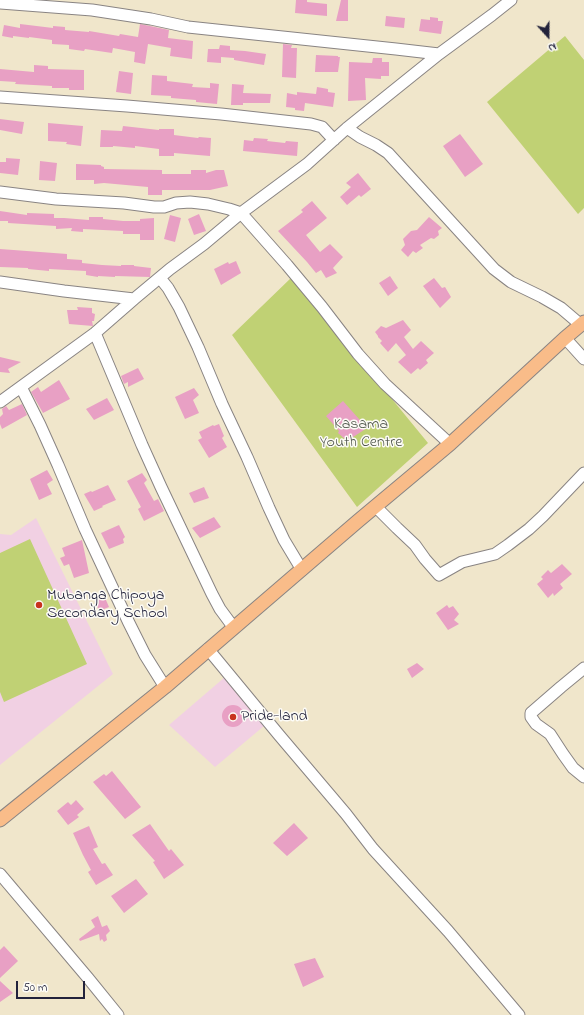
<!DOCTYPE html>
<style>
body{margin:0}
#map{position:relative;width:584px;height:1015px;overflow:hidden;background:#f0e6cb;font-family:"Indie Flower",sans-serif}
canvas{display:block}
.north{position:absolute;left:528px;top:16px;width:40px;height:40px;-webkit-text-stroke:3px #fdfcf7;paint-order:stroke;rotate:159deg;font-size:11px;font-weight:700;line-height:16px;text-align:center;color:#22223b}
.north::after{content:'';display:block;margin:auto;width:14px;height:18px;background:#22223b;clip-path:polygon(50% 0,100% 100%,50% 72%,0 100%)}
.scale{position:absolute;left:16px;top:981px;width:69px;height:18px;box-sizing:border-box;border:2px solid #22223b;border-top:0;padding-left:5px;font-size:12px;line-height:14px;white-space:nowrap;color:#22223b;-webkit-text-stroke:3px #fdfcf7;paint-order:stroke}
</style>
<div id="map">
<canvas width="584" height="1015"></canvas>
<div class="north">N</div>
<div class="scale">50 m</div>
</div>
<script>
const ctx = document.querySelector('canvas').getContext('2d');
ctx.lineJoin = 'round';
function fillPath(path, color) { ctx.fillStyle = color; ctx.fill(path, 'evenodd'); }
const shape = rows => new Path2D(rows.map(r => 'M' + r).join(''));
function stroke(path, color, width, dash) { ctx.strokeStyle = color; ctx.lineWidth = width; ctx.lineCap = dash ? 'butt' : 'round'; ctx.setLineDash(dash || []); ctx.stroke(path); }
function drawText(font, color, halo, rows, align = 'center') {
  ctx.font = font + ' "Indie Flower",sans-serif'; ctx.lineWidth = 3; ctx.setLineDash([]); ctx.textBaseline = 'middle'; ctx.strokeStyle = halo; ctx.fillStyle = color; for (const [text, x, y, turn = 0] of rows) {
    ctx.save(); ctx.translate(x, y); ctx.rotate((+turn || 0) * Math.PI / 180); ctx.textAlign = isNaN(turn) ? turn : align; if (halo) ctx.strokeText(text, 0, 0); ctx.fillText(text, 0, 0); ctx.restore();
  }
}
const built = shape([
 [36,518,113,674,0,765,0,534,11,535],
 [225,677,264,726,215,767,169,725]
]);
const green = shape([
 [565,36,584,60,584,208,578,214,487,102],
 [292,277,428,443,357,507,232,335],
 [30,539,87,664,4,702,0,692,0,553]
]);
const building = shape([
 [296,0,307,0,307,2,327,4,327,16,295,13],
 [341,0,348,0,348,21,336,21],
 [386,16,405,18,404,28,385,26],
 [430,17,438,18,438,21,443,21,441,34,419,31,421,19,430,20],
 [20,24,53,28,53,26,65,27,65,30,89,32,89,31,119,36,120,34,138,37,140,24,150,26,169,30,168,38,193,41,192,59,170,56,171,48,148,44,145,64,134,62,135,52,113,48,112,53,85,49,84,51,69,49,69,45,52,44,52,40,29,37,29,38,13,36,13,38,2,36,4,25,20,28],
 [283,44,292,45,291,48,297,48,296,78,282,77],
 [220,45,230,46,230,50,245,51,266,54,264,65,234,60,234,58,221,57,221,63,207,62,208,49,219,49],
 [316,55,338,56,338,57,340,57,338,72,315,72],
 [373,58,382,58,382,62,389,62,389,76,381,76,381,79,365,78,366,100,348,101,349,62,372,63],
 [34,65,48,66,48,69,84,70,84,90,69,90,69,88,52,88,52,86,15,84,16,82,0,81,0,69,34,72],
 [119,71,133,73,131,94,116,92],
 [152,75,167,76,167,81,193,84,192,87,210,88,210,83,219,84,217,104,196,102,196,100,171,98,171,96,151,95],
 [232,84,244,85,243,93,271,94,270,103,243,103,243,105,231,105],
 [317,87,328,89,328,92,335,93,333,107,305,103,304,111,295,110,295,108,286,107,287,93,297,95,297,92,316,94],
 [0,119,24,122,22,134,0,130],
 [48,123,83,126,81,146,66,144,67,142,48,141],
 [123,126,159,130,159,129,174,129,174,135,198,138,199,137,211,138,210,156,174,153,174,156,159,156,159,149,135,146,135,148,113,146,113,147,100,147,101,130,122,131],
 [460,134,483,164,465,177,443,146],
 [254,138,268,139,267,141,285,143,286,141,298,142,297,156,243,151,244,140,253,141],
 [6,158,20,159,18,175,0,173,0,162,6,162],
 [40,161,57,163,55,181,39,180],
 [76,164,101,165,101,166,104,167,104,169,162,170,162,174,191,174,191,170,206,170,206,173,216,170,224,170,228,186,210,190,162,190,162,195,148,195,148,187,104,183,94,184,94,180,76,180],
 [358,173,371,189,361,197,359,195,347,205,340,197,351,187,346,183],
 [312,201,327,218,306,235,320,252,330,244,343,257,333,268,337,273,326,278,321,270,316,273,307,262,278,231,303,212,301,210],
 [0,211,27,215,27,213,54,214,54,218,64,218,89,220,89,217,103,217,103,219,123,221,140,221,140,219,154,218,154,240,140,240,140,234,123,234,123,231,83,229,83,232,71,231,72,228,56,229,56,226,8,223,8,221,0,221],
 [199,214,206,231,194,235,188,219],
 [170,215,181,218,175,242,164,239],
 [429,217,442,228,438,231,439,235,434,239,431,238,420,245,423,248,416,253,413,251,408,257,401,250,405,245,403,239,411,231,417,230],
 [0,249,67,254,67,259,82,260,82,263,102,265,121,266,121,265,134,265,134,266,151,268,150,277,115,276,115,277,98,276,98,277,86,275,86,271,49,269,49,271,28,269,28,268,0,267],
 [236,261,241,273,221,285,214,269,228,262,229,264],
 [390,276,398,288,388,296,379,283],
 [434,278,442,288,445,287,451,297,440,308,423,286],
 [77,307,92,308,92,313,95,314,94,321,92,321,93,326,69,324,67,310,78,310],
 [403,320,411,330,404,337,413,349,421,341,434,353,426,360,428,363,420,370,418,368,411,374,398,362,406,355,396,343,388,352,380,343,382,341,378,337,378,336,375,332,381,326,386,328],
 [0,357,21,362,8,369,10,373,0,372],
 [138,368,144,379,128,387,128,382,124,384,121,376],
 [59,380,70,399,43,413,31,392,38,387,41,392],
 [194,388,199,395,193,400,199,413,185,419,175,397],
 [107,398,114,410,94,420,86,409],
 [343,401,367,428,347,441,338,433,339,431,326,416],
 [22,404,27,415,2,429,0,424,0,417,3,414,2,409,6,406,9,410],
 [219,424,224,436,222,438,227,447,209,458,198,440,202,438,199,432,213,425,214,426],
 [47,470,53,480,47,484,52,494,39,500,30,479],
 [142,473,147,480,144,483,154,501,158,499,164,511,144,521,138,509,141,507,127,481],
 [108,485,116,500,102,506,103,507,94,511,84,494,91,491,92,492],
 [204,487,209,498,194,503,189,493],
 [214,517,221,527,200,538,192,528],
 [119,525,125,537,123,539,124,543,109,549,101,533],
 [82,540,89,573,74,578,69,564,64,566,60,558,65,556,62,548],
 [562,564,572,574,560,584,563,588,554,596,553,593,548,598,537,584,543,579,541,577,548,570,551,573],
 [103,593,109,607,99,611,94,598],
 [447,605,449,608,453,606,459,614,454,620,459,624,448,630,436,613],
 [417,663,424,669,412,678,407,669],
 '222 716a11 11 0 1 1 22 0a11 11 0 1 1-22 0Z',
 [112,771,141,807,125,819,93,782,104,774,106,776],
 [76,800,84,809,77,815,79,817,68,825,57,811,68,802,71,805],
 [294,823,308,838,287,856,273,843],
 [150,824,169,851,171,849,184,865,164,879,153,862,155,861,132,835],
 [89,826,98,847,93,849,102,864,105,863,113,875,96,885,88,872,91,870,83,855,73,833],
 [136,879,148,894,124,913,111,896],
 [98,916,102,927,107,925,110,931,106,935,107,940,104,942,102,939,100,941,99,934,80,941,79,939,95,927,91,920],
 [4,946,18,961,0,978,0,950],
 [315,958,324,977,303,987,294,964],
 [0,981,13,993,0,1002]
]);
const minor = shape([
 [0,3,92,10,151,19,188,27,396,49,439,54],
 [0,97,127,106,221,114,311,124,322,127,334,140],
 [347,128,360,137,376,145,388,153,494,269,511,282,542,297,561,308,581,325],
 [0,192,56,199,124,203,154,207,164,207,176,203,190,202,208,204,229,209,241,213,287,265,322,307,358,354,385,384,450,444],
 [160,278,168,288,179,307,198,347,222,404,247,457,269,508,284,540,302,570],
 [0,282,64,291,134,299,170,269,204,244,241,213,307,164,347,128,439,54,492,15,511,0],
 [95,333,142,445,161,487,212,594,220,609,234,628],
 [565,338,584,359],
 [21,387,40,425,58,465,85,529,128,621,145,655,165,687],
 [0,402,95,333,134,299],
 [376,507,397,528,415,545,425,559,439,575,462,562,495,554,508,545,529,529,543,516,584,473],
 [208,649,279,735,346,814,373,849,448,931,519,1015],
 [584,668,561,687,531,713,531,717,536,724,550,734,563,754,573,768,584,777],
 [0,874,88,978,118,1015]
]);
const major = shape([
 [0,820,165,687,358,521,450,444,565,338,584,322]
]);
const markers = [
 [39,605,4,"#c8321e"],
 [233,717,4,"#c8321e"]
];
const parkNames = [
 ["Kasama",361,425],
 ["Youth Centre",361,443]
];
const poiNames = [
 ["Mubanga Chipoya",47,596],
 ["Secondary School",47,614],
 ["Pride-land",241,717]
];
fillPath(built, '#f1d0e3');
fillPath(green, '#c0d174');
fillPath(building, '#e8a0c4');
stroke(minor, '#898483', 13);
stroke(major, '#898483', 15);
stroke(minor, '#fff', 11);
stroke(major, '#f9bc89', 13);
for (const [x, y, r, color] of markers) { const dot = new Path2D(); dot.arc(x, y, r, 0, 2 * Math.PI); ctx.fillStyle = color; ctx.fill(dot); stroke(dot, '#fdfcf7', 1.5); }
drawText('16px', '#51574c', '#fdfcf7', parkNames);
drawText('16px', '#22223b', '#fdfcf7', poiNames, 'left');
</script>
